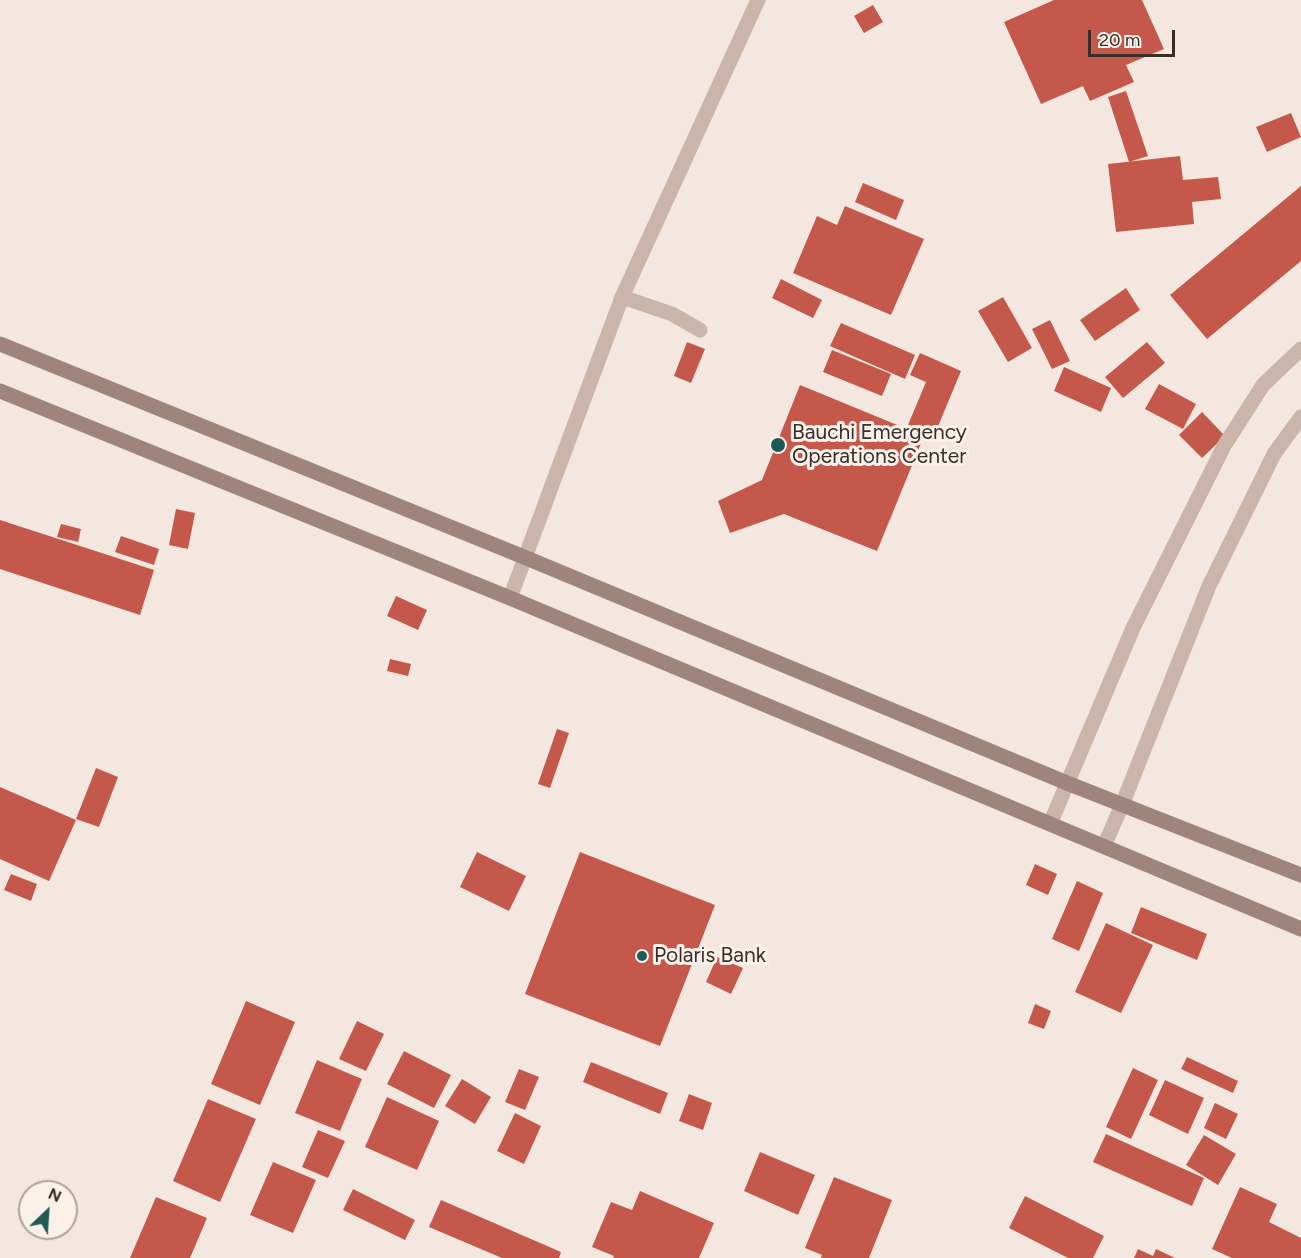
<!DOCTYPE html>
<style>
body{margin:0}
#map{position:relative;width:1301px;height:1258px;overflow:hidden;background:#f3e7df;font-family:Figtree,sans-serif}
canvas{display:block}
.north{position:absolute;left:18px;top:1180px;width:60px;height:60px;box-sizing:border-box;background:#faf1eb;border:2px solid #ada39e;border-radius:50%;rotate:25deg;font-size:16px;font-weight:700;line-height:24px;text-align:center;color:#392d2a}
.north::after{content:'';display:block;margin:auto;width:21px;height:27px;background:#1f5a56;clip-path:polygon(50% 0,100% 100%,50% 72%,0 100%)}
.scale{position:absolute;left:1088px;top:30px;width:87px;height:27px;box-sizing:border-box;border:3px solid #392d2a;border-top:0;padding-left:8px;font-size:18px;line-height:21px;white-space:nowrap;color:#392d2a;-webkit-text-stroke:4px #faf1eb;paint-order:stroke}
</style>
<div id="map">
<canvas width="1301" height="1258"></canvas>
<div class="north">N</div>
<div class="scale">20 m</div>
</div>
<script>
const ctx = document.querySelector('canvas').getContext('2d');
ctx.lineJoin = 'round';
function fillPath(path, color) { ctx.fillStyle = color; ctx.fill(path, 'evenodd'); }
const shape = rows => new Path2D(rows.map(r => 'M' + r).join(''));
function stroke(path, color, width, dash) { ctx.strokeStyle = color; ctx.lineWidth = width; ctx.lineCap = dash ? 'butt' : 'round'; ctx.setLineDash(dash || []); ctx.stroke(path); }
function drawText(font, color, halo, rows, align = 'center') {
  ctx.font = font + ' Figtree,sans-serif'; ctx.lineWidth = 6; ctx.setLineDash([]); ctx.textBaseline = 'middle'; ctx.strokeStyle = halo; ctx.fillStyle = color; for (const [text, x, y, turn = 0] of rows) {
    ctx.save(); ctx.translate(x, y); ctx.rotate((+turn || 0) * Math.PI / 180); ctx.textAlign = isNaN(turn) ? turn : align; if (halo) ctx.strokeText(text, 0, 0); ctx.fillText(text, 0, 0); ctx.restore();
  }
}
const building = shape([
 [1054,0,1142,0,1164,49,1126,65,1134,82,1090,101,1083,86,1041,104,1004,22],
 [873,5,883,22,864,33,854,16],
 [1126,91,1148,156,1129,162,1108,97],
 [1291,113,1301,137,1267,152,1256,127],
 [1180,156,1183,180,1218,177,1221,199,1192,202,1194,224,1116,232,1108,164],
 [863,183,904,200,896,220,855,202],
 [1301,186,1301,261,1207,339,1170,295],
 [845,206,924,239,891,315,793,273,817,216,837,225],
 [781,279,822,300,813,318,772,298],
 [1126,288,1140,310,1095,341,1080,320],
 [1003,297,1032,348,1008,362,978,311],
 [1050,320,1070,361,1052,369,1032,329],
 [841,323,915,355,905,379,830,346],
 [687,342,705,349,691,383,674,376],
 [1147,342,1165,363,1123,398,1105,377],
 [832,350,891,374,882,396,823,372],
 [920,353,961,371,934,436,908,425,926,382,910,375],
 [1064,367,1111,388,1101,412,1054,391],
 [1159,384,1196,404,1183,429,1145,409],
 [800,385,924,436,877,551,784,514,730,533,718,501,762,480],
 [1202,412,1225,436,1202,458,1179,435],
 [176,509,195,513,188,549,169,545],
 [0,520,154,570,140,615,0,569],
 [61,524,81,529,78,542,57,537],
 [121,536,159,549,154,565,115,552],
 [396,596,427,610,418,630,387,616],
 [390,659,411,664,408,676,387,671],
 [557,729,569,733,550,788,538,784],
 [96,768,118,777,99,827,76,819],
 [0,787,76,820,49,881,0,859],
 [477,852,526,876,509,911,460,887],
 [580,852,715,905,660,1046,525,994],
 [1035,864,1057,874,1048,895,1026,885],
 [11,874,37,884,31,901,4,890],
 [1077,881,1103,893,1079,951,1052,939],
 [1141,907,1207,934,1197,960,1131,933],
 [1106,923,1153,945,1121,1013,1075,992],
 [717,957,743,968,731,994,706,982],
 [246,1001,295,1022,260,1105,211,1084],
 [1035,1004,1051,1011,1044,1029,1028,1023],
 [357,1021,384,1034,366,1071,339,1059],
 [404,1051,451,1075,434,1108,387,1084],
 [1187,1057,1238,1081,1233,1093,1181,1069],
 [317,1060,362,1079,340,1131,295,1113],
 [591,1062,668,1093,660,1114,583,1082],
 [1133,1068,1158,1080,1131,1139,1106,1127],
 [519,1069,539,1077,525,1110,505,1102],
 [462,1079,491,1097,475,1124,445,1106],
 [1165,1080,1204,1098,1188,1134,1149,1115],
 [689,1094,712,1103,703,1130,679,1121],
 [387,1097,439,1121,417,1170,365,1147],
 [208,1099,256,1119,220,1202,173,1181],
 [1215,1103,1238,1114,1226,1139,1204,1128],
 [515,1113,541,1126,524,1164,497,1151],
 [318,1130,345,1141,328,1178,302,1167],
 [1106,1134,1204,1178,1192,1206,1093,1162],
 [1204,1135,1236,1154,1218,1185,1186,1165],
 [760,1152,815,1175,798,1215,744,1191],
 [273,1162,316,1180,293,1233,250,1215],
 [834,1177,892,1200,869,1258,821,1258,822,1255,805,1248],
 [1240,1187,1277,1204,1269,1222,1301,1238,1301,1258,1232,1258,1212,1249],
 [353,1189,415,1220,405,1240,343,1210],
 [640,1191,714,1223,699,1258,613,1258,614,1256,592,1247,611,1202,632,1210],
 [1025,1196,1104,1236,1093,1258,1068,1258,1009,1228],
 [156,1197,207,1218,190,1258,130,1258],
 [441,1200,561,1252,559,1258,502,1258,429,1227],
 [1138,1249,1153,1256,1156,1249,1175,1258,1134,1258]
]);
const lane = shape([
 [622,297,672,314,700,330]
]);
const street = shape([
 [510,598,622,297,758,0],
 [1050,824,1133,628,1224,446,1263,385,1301,349],
 [1104,846,1122,805,1209,586,1274,454,1301,417]
]);
const secondary = shape([
 [0,344,524,557,1067,783,1301,875],
 [0,391,510,598,1301,929]
]);
const markers = [
 [778,445,8,"#1f5a56"],
 [642,956,6,"#1f5a56"]
];
const poiNames = [
 ["Bauchi Emergency",792,433],
 ["Operations Center",792,457],
 ["Polaris Bank",654,956]
];
fillPath(building, '#c4594b');
stroke(lane, '#cbb5aa', 15);
stroke(street, '#cbb5aa', 15);
stroke(secondary, '#9f847c', 15);
for (const [x, y, r, color] of markers) { const dot = new Path2D(); dot.arc(x, y, r, 0, 2 * Math.PI); ctx.fillStyle = color; ctx.fill(dot); stroke(dot, '#faf1eb', 2); }
drawText('21px', '#392d2a', '#faf1eb', poiNames, 'left');
</script>
